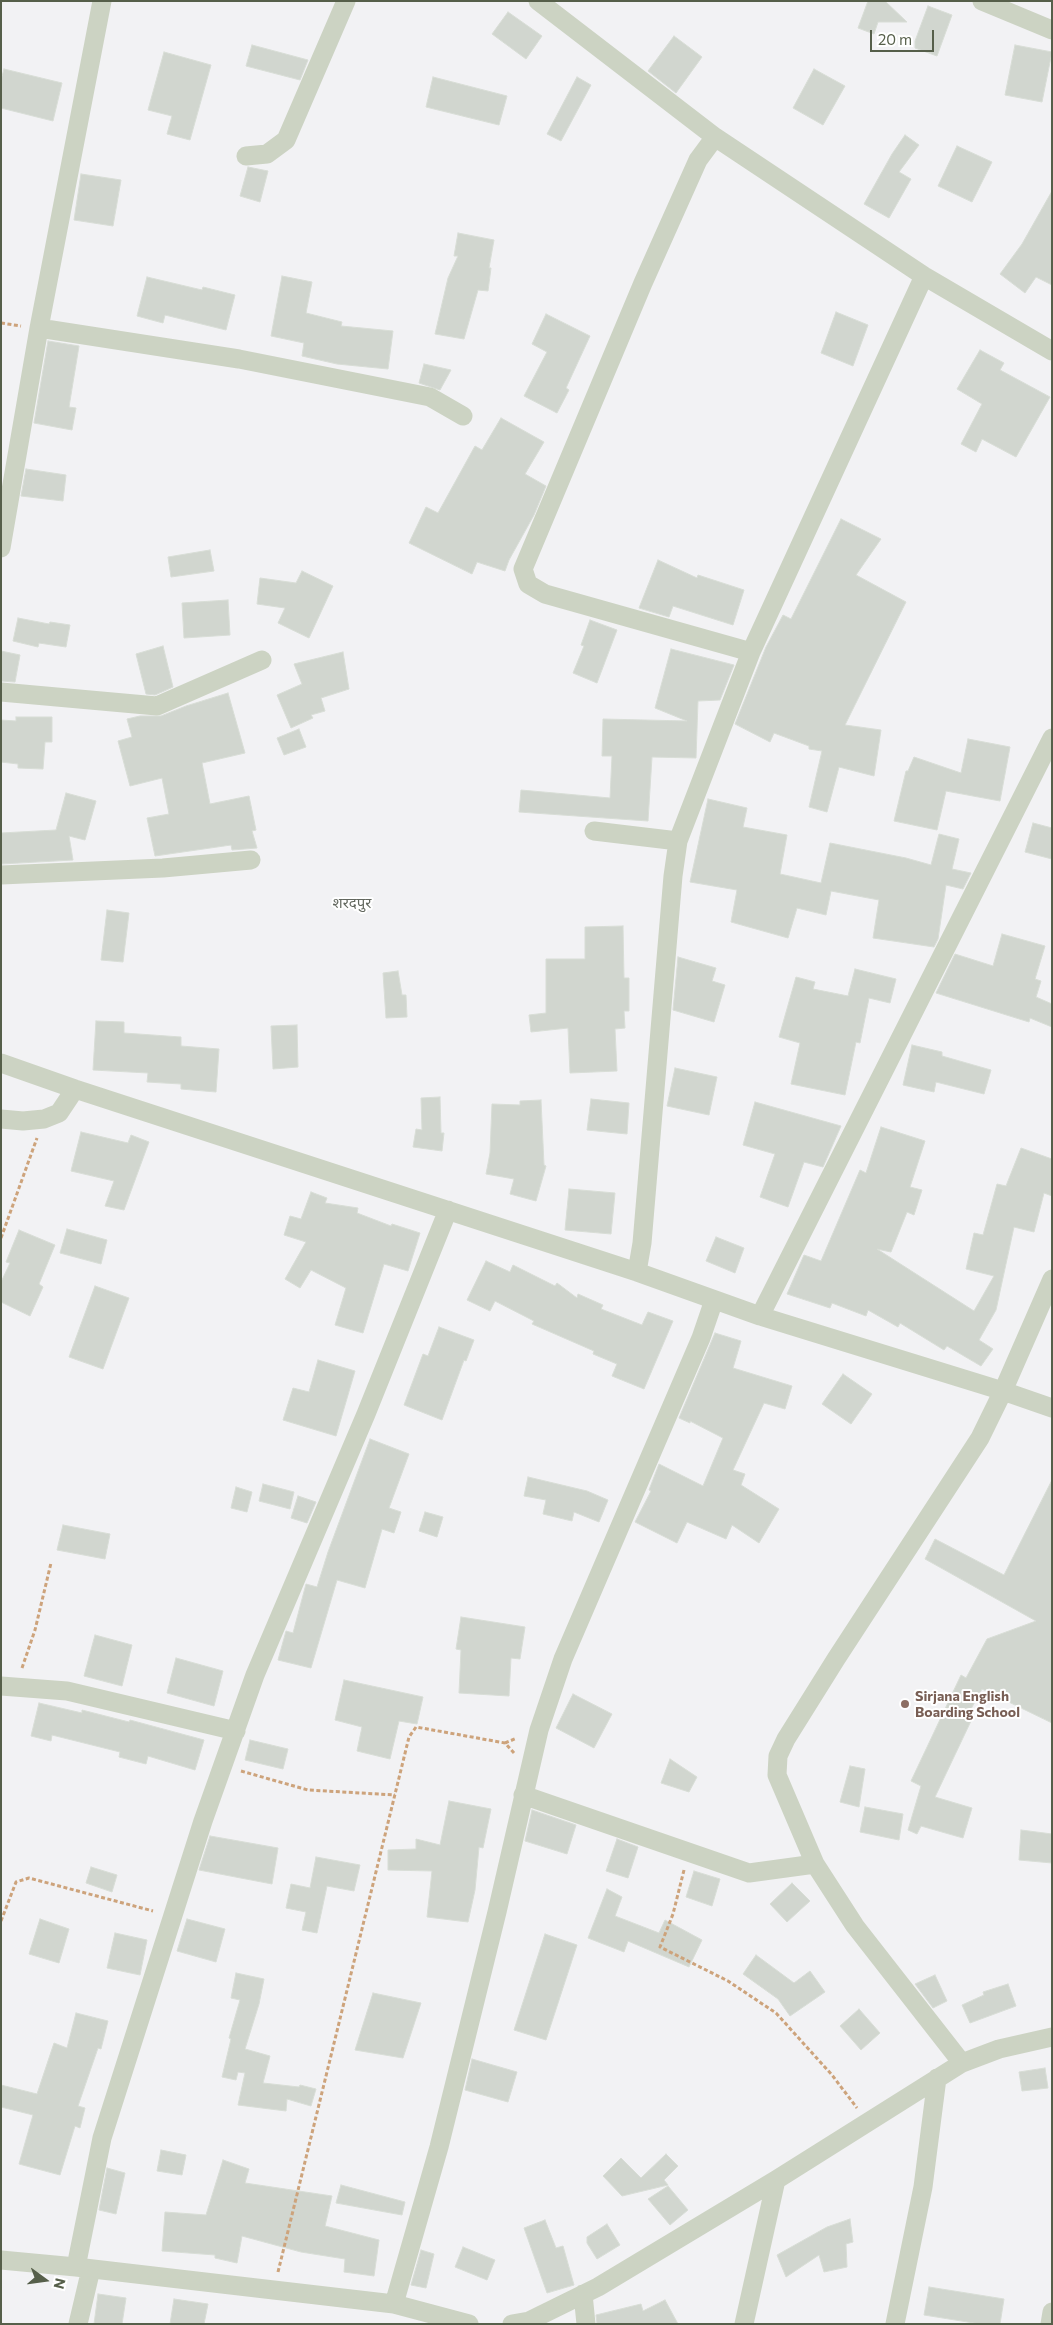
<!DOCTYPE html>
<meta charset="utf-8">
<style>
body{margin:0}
#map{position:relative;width:1053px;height:2325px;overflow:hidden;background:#f2f2f4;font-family:Commissioner,sans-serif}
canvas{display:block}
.frame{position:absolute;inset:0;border:2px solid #565f4a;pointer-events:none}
.north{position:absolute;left:20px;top:2255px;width:50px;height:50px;-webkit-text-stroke:4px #fff;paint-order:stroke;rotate:104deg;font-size:14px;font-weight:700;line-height:20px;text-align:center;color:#565f4a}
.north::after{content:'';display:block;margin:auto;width:18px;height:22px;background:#565f4a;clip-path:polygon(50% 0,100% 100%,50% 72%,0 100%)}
.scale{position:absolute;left:870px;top:30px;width:64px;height:22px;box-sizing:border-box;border:2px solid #565f4a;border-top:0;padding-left:6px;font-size:15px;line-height:18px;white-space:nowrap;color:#565f4a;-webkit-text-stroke:4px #fff;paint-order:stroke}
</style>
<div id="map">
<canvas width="1053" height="2325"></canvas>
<div class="frame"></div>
<div class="north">N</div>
<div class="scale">20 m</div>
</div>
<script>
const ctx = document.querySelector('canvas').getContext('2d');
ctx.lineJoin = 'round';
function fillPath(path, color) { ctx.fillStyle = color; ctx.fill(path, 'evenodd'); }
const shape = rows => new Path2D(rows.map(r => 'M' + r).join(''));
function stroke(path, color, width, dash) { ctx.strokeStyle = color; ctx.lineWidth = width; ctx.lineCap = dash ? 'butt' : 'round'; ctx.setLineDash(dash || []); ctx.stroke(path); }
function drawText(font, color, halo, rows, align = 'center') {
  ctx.font = font + ' Commissioner,"Noto Sans Devanagari",sans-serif'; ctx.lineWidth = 4; ctx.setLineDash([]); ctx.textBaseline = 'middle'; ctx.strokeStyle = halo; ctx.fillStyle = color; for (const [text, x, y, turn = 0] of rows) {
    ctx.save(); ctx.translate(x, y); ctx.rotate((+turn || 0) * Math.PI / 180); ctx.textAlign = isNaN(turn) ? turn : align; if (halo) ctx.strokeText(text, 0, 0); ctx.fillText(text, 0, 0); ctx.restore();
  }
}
const building = shape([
 [868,1,885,1,907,22,878,22,874,34,858,28,868,1],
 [928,6,952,15,937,56,915,48,915,41,928,6],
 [508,12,542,36,526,59,492,34,508,12],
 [674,36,702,57,676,93,648,71,674,36],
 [252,45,308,60,300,80,246,66,252,45],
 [1015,45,1052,52,1042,102,1005,95,1015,45],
 [164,52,211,65,190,140,167,134,172,116,148,110,164,52],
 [4,69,62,83,53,121,1,108,1,80,4,69],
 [814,69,845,86,823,125,793,108,814,69],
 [433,77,507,96,499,125,426,107,433,77],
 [577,77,591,85,561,141,547,134,577,77],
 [905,135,919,145,899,172,911,179,889,218,864,204,892,154,905,135],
 [957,146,992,162,972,202,938,186,957,146],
 [248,167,268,171,260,202,240,196,248,167],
 [81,174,121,180,113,226,74,220,81,174],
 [1052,191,1052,285,1036,277,1025,293,1000,274,1022,244,1052,191],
 [458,233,494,240,489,268,491,268,488,291,478,290,464,339,435,334,448,278,458,256,454,256,458,233],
 [282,276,312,282,306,313,342,322,341,326,393,331,388,369,337,364,302,356,304,343,271,336,282,276],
 [147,277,202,290,203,287,235,295,226,330,165,315,163,323,137,316,147,277],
 [836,312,868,325,853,366,821,353,836,312],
 [546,314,590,336,566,388,569,390,557,413,524,396,547,352,532,344,546,314],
 [48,341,79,346,69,407,76,408,72,430,34,423,48,341],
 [980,350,1004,363,1000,370,1050,397,1016,457,982,439,976,452,961,444,982,404,957,389,980,350],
 [424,364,451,370,440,390,419,383,424,364],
 [501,418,544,442,525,474,546,486,534,515,509,560,505,571,477,562,472,574,409,543,426,507,438,513,475,446,482,450,501,418],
 [26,469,66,475,63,501,21,496,26,469],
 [841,519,881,539,856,575,906,602,845,725,881,730,874,776,839,767,827,812,809,807,822,751,809,749,809,746,774,733,770,742,735,724,766,647,783,615,791,619,841,519],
 [210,550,214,571,171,577,168,557,210,550],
 [658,560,697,578,698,575,744,590,733,625,673,606,669,617,639,608,658,560],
 [302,571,333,586,309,638,278,623,285,608,257,604,260,578,296,583,302,571],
 [228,600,230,635,184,638,182,603,228,600],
 [18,618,49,624,50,622,70,625,66,647,39,643,38,647,13,641,18,618],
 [590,620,617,630,597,683,573,673,584,646,581,645,590,620],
 [163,646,173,687,155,695,146,694,136,654,163,646],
 [671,649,734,665,720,700,698,701,696,758,652,757,648,821,519,812,521,790,610,798,612,756,602,756,603,719,687,721,655,708,671,649],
 [1,651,20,655,15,682,1,681,1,651],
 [343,652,349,689,321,698,325,711,311,715,313,718,291,728,277,695,302,684,294,664,343,652],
 [228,693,245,753,202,763,210,804,249,796,256,830,252,831,257,848,232,850,231,845,155,856,147,818,169,814,162,778,130,786,118,741,132,737,127,719,140,716,161,716,186,706,228,693],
 [16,717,52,717,52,742,45,742,43,769,18,768,18,764,1,762,1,720,16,721,16,717],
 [299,729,306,747,284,755,277,738,299,729],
 [968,739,1010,747,1000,801,946,791,937,830,894,821,906,771,908,771,914,757,961,773,968,739],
 [66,793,96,801,85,840,69,836,73,860,1,864,1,833,56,830,66,793],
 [708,799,747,808,743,827,787,835,780,874,821,883,830,843,906,858,931,865,939,834,959,839,952,869,971,873,963,889,946,885,938,939,934,947,873,938,879,900,831,891,826,915,797,908,788,938,731,922,737,890,690,882,708,799],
 [1033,823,1052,828,1052,859,1025,852,1033,823],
 [107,910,129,913,123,962,101,960,107,910],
 [623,926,624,978,629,978,629,1011,624,1011,625,1028,615,1029,617,1071,570,1073,568,1028,531,1032,529,1015,546,1013,546,959,585,959,585,927,623,926],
 [1002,934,1045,946,1035,979,1041,981,1036,997,1052,1004,1052,1027,1030,1018,1029,1022,936,993,955,954,993,966,1002,934],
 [678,957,716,968,712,981,725,985,714,1022,673,1010,678,957],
 [855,969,896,979,890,1003,869,998,860,1043,856,1042,845,1095,791,1084,800,1043,779,1037,796,977,815,982,813,989,848,996,855,969],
 [398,971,402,995,406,995,407,1017,386,1018,383,973,398,971],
 [96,1021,124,1022,124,1033,181,1037,181,1046,219,1049,216,1092,181,1089,181,1084,147,1082,148,1073,93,1070,96,1021],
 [297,1025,298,1067,273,1069,271,1026,297,1025],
 [912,1045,942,1052,942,1056,991,1070,984,1094,936,1082,934,1092,903,1085,912,1045],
 [675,1068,717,1077,709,1115,667,1106,675,1068],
 [440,1097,441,1133,444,1133,442,1151,413,1147,416,1129,422,1130,421,1098,440,1097],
 [591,1099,629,1103,627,1134,587,1130,591,1099],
 [541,1100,544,1165,546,1166,536,1201,510,1194,514,1179,486,1174,490,1153,492,1104,520,1105,520,1101,541,1100],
 [755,1102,841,1126,823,1167,804,1162,788,1207,760,1197,775,1154,743,1145,755,1102],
 [881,1127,925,1141,910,1187,922,1190,914,1215,907,1212,891,1252,877,1249,974,1311,994,1276,966,1269,974,1233,983,1235,997,1184,1006,1186,1021,1148,1052,1159,1052,1196,1044,1193,1034,1232,1014,1227,996,1310,979,1340,993,1349,981,1366,947,1346,944,1350,900,1323,898,1327,868,1310,866,1316,832,1303,830,1308,787,1294,804,1255,821,1261,860,1170,866,1173,881,1127],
 [81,1132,128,1143,131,1135,149,1142,124,1210,105,1206,114,1181,71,1171,81,1132],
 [569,1189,615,1193,611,1234,565,1230,569,1189],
 [311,1192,327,1198,325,1203,358,1208,357,1213,391,1226,392,1224,420,1233,408,1271,384,1264,363,1333,335,1325,346,1288,311,1270,300,1288,285,1279,306,1242,284,1235,290,1216,301,1219,311,1192],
 [67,1229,107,1240,101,1264,60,1253,67,1229],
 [19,1230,55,1245,39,1284,43,1287,30,1316,1,1302,1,1282,10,1263,6,1262,19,1230],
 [716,1237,744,1248,735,1273,706,1261,716,1237],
 [486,1261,510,1272,513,1265,555,1286,557,1283,577,1298,578,1294,603,1305,601,1309,642,1325,648,1312,673,1321,644,1389,612,1376,617,1364,593,1354,594,1351,532,1324,534,1321,495,1301,490,1311,467,1300,486,1261],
 [95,1286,129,1298,103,1369,69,1357,95,1286],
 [439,1327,474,1340,466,1361,464,1360,442,1420,404,1405,423,1354,428,1356,439,1327],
 [715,1333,741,1341,733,1368,792,1386,785,1409,764,1403,733,1470,745,1474,741,1485,779,1509,759,1543,732,1525,726,1539,687,1522,677,1543,635,1522,651,1491,649,1490,659,1464,703,1486,723,1438,690,1421,690,1423,679,1418,715,1333],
 [318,1360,355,1371,336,1436,283,1420,293,1388,309,1392,318,1360],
 [843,1374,872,1394,851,1424,822,1404,843,1374],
 [370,1439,409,1454,389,1508,401,1512,394,1533,382,1529,365,1588,337,1580,311,1668,278,1660,286,1631,293,1633,306,1584,317,1587,328,1552,370,1439],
 [528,1477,587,1491,608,1500,599,1522,574,1512,572,1521,543,1514,546,1500,524,1496,528,1477],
 [1052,1480,1052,1723,982,1689,966,1718,971,1721,935,1797,972,1808,963,1838,921,1826,917,1834,908,1830,921,1786,911,1781,961,1675,966,1678,987,1639,1036,1621,925,1559,935,1539,1004,1575,1052,1480],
 [263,1484,294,1492,290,1509,259,1501,263,1484],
 [236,1487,252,1492,247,1512,231,1508,236,1487],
 [298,1496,316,1502,307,1523,291,1518,298,1496],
 [425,1512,443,1517,437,1537,419,1531,425,1512],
 [63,1525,110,1534,105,1559,57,1550,63,1525],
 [461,1617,525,1627,520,1659,511,1658,509,1696,459,1693,461,1650,456,1649,461,1617],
 [95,1635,132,1645,122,1686,84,1676,95,1635],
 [176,1658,223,1671,214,1706,167,1693,176,1658],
 [344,1680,423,1697,417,1724,399,1721,390,1759,357,1751,362,1727,335,1720,344,1680],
 [573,1694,612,1714,594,1748,556,1728,573,1694],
 [39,1703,82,1713,82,1710,129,1722,130,1720,204,1740,195,1770,148,1756,146,1764,119,1757,120,1752,52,1735,51,1741,31,1736,39,1703],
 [250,1740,288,1749,283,1769,245,1760,250,1740],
 [670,1759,697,1777,689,1792,661,1783,670,1759],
 [850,1766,865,1769,859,1807,840,1802,850,1766],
 [449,1801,491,1809,483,1848,479,1847,475,1890,468,1922,427,1917,432,1871,388,1870,388,1850,416,1849,416,1839,440,1845,449,1801],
 [865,1807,903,1814,899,1840,860,1832,865,1807],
 [532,1810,576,1825,567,1854,525,1841,532,1810],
 [1021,1830,1052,1834,1052,1863,1019,1860,1021,1830],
 [210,1836,278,1848,272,1884,199,1870,210,1836],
 [617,1839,638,1847,628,1878,606,1871,617,1839],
 [316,1857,360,1865,354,1891,327,1886,317,1933,302,1930,306,1912,286,1908,291,1884,310,1888,316,1857],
 [91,1867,117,1875,112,1892,86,1883,91,1867],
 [694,1871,720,1879,712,1906,686,1897,694,1871],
 [792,1883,810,1901,787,1922,770,1904,792,1883],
 [607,1889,622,1897,615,1916,659,1933,665,1920,702,1940,689,1967,628,1941,624,1952,588,1938,607,1889],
 [40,1919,69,1929,59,1963,29,1954,40,1919],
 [187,1919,225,1929,216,1962,177,1951,187,1919],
 [115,1933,147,1940,140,1975,107,1968,115,1933],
 [545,1934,577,1945,546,2040,514,2030,545,1934],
 [756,1955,794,1983,810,1971,825,1992,790,2016,778,1999,743,1974,756,1955],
 [236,1973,264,1979,259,2004,245,2049,270,2056,263,2083,299,2087,300,2085,316,2089,311,2106,287,2099,286,2111,238,2105,245,2073,238,2072,236,2080,222,2077,231,2039,229,2038,240,2000,231,1998,236,1973],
 [935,1975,947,2001,933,2008,915,1984,935,1975],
 [1008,1984,1016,2006,970,2023,962,2005,984,1995,983,1992,1008,1984],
 [373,1993,421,2003,403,2058,355,2050,373,1993],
 [859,2009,880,2033,861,2050,840,2026,859,2009],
 [76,2013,108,2021,101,2049,98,2048,78,2106,85,2108,80,2128,75,2126,60,2175,19,2164,33,2115,1,2107,1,2085,37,2094,54,2043,67,2048,76,2013],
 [472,2059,517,2072,508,2102,465,2090,472,2059],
 [1045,2068,1048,2088,1022,2091,1019,2072,1045,2068],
 [161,2150,186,2155,182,2175,157,2171,161,2150],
 [666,2154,678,2166,664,2180,668,2185,622,2196,603,2176,621,2158,641,2178,666,2154],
 [223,2160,249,2169,245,2183,332,2196,325,2226,379,2240,374,2276,344,2272,345,2259,301,2252,242,2236,237,2263,215,2258,215,2255,162,2251,165,2212,206,2215,223,2160],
 [107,2168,125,2173,116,2214,99,2210,107,2168],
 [341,2185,405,2202,402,2215,336,2203,341,2185],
 [668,2186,688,2210,670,2225,648,2199,668,2186],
 [850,2219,853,2242,846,2244,847,2267,824,2272,819,2255,786,2277,777,2255,827,2227,850,2219],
 [545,2220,556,2248,563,2246,574,2285,547,2293,524,2228,545,2220],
 [607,2224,620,2245,597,2259,587,2243,587,2237,607,2224],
 [463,2247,495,2260,487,2280,455,2267,463,2247],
 [421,2250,434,2254,426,2288,411,2285,421,2250],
 [929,2287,1004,2299,1000,2324,980,2324,924,2315,929,2287],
 [98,2294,126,2298,122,2324,94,2324,98,2294],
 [174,2299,208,2304,204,2324,170,2324,174,2299],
 [665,2300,678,2324,597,2324,596,2315,641,2304,643,2311,665,2300]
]);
const path = shape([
 [1,323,21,326],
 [1,1238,37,1138],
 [22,1668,35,1630,51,1563],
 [505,1743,517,1738],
 [241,1771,308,1790,395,1795],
 [684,1870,673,1914,660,1947,728,1981,776,2013,832,2075,857,2108],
 [1,1921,16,1882,29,1878,153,1911],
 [278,2272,409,1737,416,1727,505,1743,514,1753]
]);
const street = shape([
 [538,1,715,137,924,276,1052,351],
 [982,1,1052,30],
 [715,137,698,160,643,283,523,569,528,584,545,594,751,652],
 [246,156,267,154,286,140,346,1],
 [39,328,239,359,430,397,463,416],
 [1,548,39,328,102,1],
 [1,692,157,706,262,660],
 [594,831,678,841],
 [1,875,163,868,251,860],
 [1,1063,75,1089,637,1272,760,1316,1003,1391,1052,1408],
 [1,1119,23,1121,44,1119,59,1113,75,1089],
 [637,1272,642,1243,673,876,678,841,751,652,924,276],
 [760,1316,1052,738],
 [1,1686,67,1691,236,1731],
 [523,1795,749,1873,815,1864],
 [962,2063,855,1926,815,1864,777,1775,778,1756,786,1739,836,1659,980,1438,1003,1391,1052,1279],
 [1,2260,76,2267,394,2304,469,2324],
 [76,2267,102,2138,203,1821,255,1675,366,1414,448,1210],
 [583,2294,586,2324],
 [394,2304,439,2147,497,1912,539,1730,563,1659,701,1338,714,1300],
 [78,2324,91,2269],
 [512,2324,529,2321,598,2287,776,2180,962,2063,999,2049,1052,2037],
 [744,2324,776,2180],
 [895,2324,923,2187,937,2078],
 [1050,2324,1052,2312]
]);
const markers = [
 [905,1704,5,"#8d6e63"]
];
const educationNames = [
 ["Sirjana English",915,1696],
 ["Boarding School",915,1712]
];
const neighbourhoodNames = [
 ["शरदपुर",352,903]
];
fillPath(building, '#d1d6cf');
stroke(building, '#d8ddd6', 1);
stroke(path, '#cda37b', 3, [4, 2.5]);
stroke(street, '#ccd3c3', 19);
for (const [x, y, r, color] of markers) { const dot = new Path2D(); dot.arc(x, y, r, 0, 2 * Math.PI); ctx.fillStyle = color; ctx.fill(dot); stroke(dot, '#fff', 2); }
drawText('bold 14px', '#785e54', '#fff', educationNames, 'left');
drawText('15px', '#62675e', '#fff', neighbourhoodNames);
</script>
